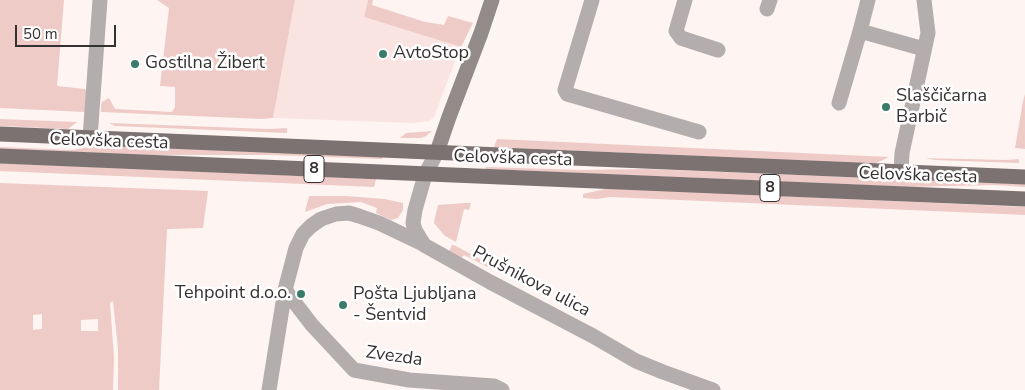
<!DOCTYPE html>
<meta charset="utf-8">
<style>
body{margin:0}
#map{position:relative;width:1025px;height:390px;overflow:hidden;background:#fef4f2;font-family:"Nunito Sans",sans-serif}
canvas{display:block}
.scale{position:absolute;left:15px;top:25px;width:101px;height:22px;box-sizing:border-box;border:2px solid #363131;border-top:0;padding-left:6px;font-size:15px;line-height:18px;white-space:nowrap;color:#363131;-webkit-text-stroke:4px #fff;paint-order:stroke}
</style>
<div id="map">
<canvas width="1025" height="390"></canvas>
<div class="scale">50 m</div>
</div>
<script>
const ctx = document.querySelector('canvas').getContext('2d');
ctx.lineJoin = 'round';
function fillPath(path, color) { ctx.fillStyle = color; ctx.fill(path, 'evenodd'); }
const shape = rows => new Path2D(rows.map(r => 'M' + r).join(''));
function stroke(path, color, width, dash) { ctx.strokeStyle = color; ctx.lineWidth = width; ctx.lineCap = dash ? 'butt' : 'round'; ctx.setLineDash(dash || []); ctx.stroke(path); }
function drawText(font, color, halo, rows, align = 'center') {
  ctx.font = font + ' "Nunito Sans",sans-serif'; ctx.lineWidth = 5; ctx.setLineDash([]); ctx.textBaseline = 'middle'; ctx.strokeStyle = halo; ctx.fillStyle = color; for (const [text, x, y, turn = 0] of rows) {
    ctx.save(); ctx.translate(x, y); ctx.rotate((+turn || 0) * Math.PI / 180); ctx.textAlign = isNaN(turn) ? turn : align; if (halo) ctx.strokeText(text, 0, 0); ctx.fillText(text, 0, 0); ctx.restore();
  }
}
const built = shape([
 [295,0,368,0,364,17,461,47,457,56,434,117,429,121,412,123,273,118]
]);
const green = shape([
 [0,0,64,0,57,86,85,89,87,91,85,112,0,108],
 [157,0,295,0,273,118,262,119,101,112,101,105,102,102,109,98,115,109,172,112,175,107,175,87,160,86,169,8],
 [368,0,373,0,372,5,425,22,444,25,448,16,473,23,461,47,364,17],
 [1025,94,1025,149,1015,148,1023,101],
 [0,119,77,122,68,129,0,126],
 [109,123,269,129,287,128,287,133,115,126],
 [432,131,426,136,421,138,400,138,406,133],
 [497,139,889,157,874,164,494,147],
 [101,145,383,157,382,159,271,155,148,155,0,149,0,147,72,150],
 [925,158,1005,160,1019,159,1019,163,935,160],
 [0,163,376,179,374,187,0,171],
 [486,167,580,170,647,169,1025,184,1025,187,995,185,906,187,485,169],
 [0,183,208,191,203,228,167,229,159,390,118,390,118,349,113,301,110,303,114,358,113,390,0,390],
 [42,314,42,329,33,330,33,315],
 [98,319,98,331,81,331,81,320],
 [605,189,630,189,1025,207,1025,215,610,197,597,199,583,198,583,194],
 [309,196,346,196,385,199,403,203,403,210,398,218,391,220,376,213,377,208,361,202,327,204,305,212],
 [465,203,471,203,469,210,464,209,456,242,445,236,439,229,434,223,435,217,438,205],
 [452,245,454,245,493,266,491,269,464,255,461,258,449,251]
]);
const street = shape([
 [592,0,565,90,567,94,699,132],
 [685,0,676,31,681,38,718,50],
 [767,9,770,0],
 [860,31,868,0],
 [839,103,860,31,924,49],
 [90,138,100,0],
 [437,152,425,175,415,210,413,223,415,230,424,245,490,282,593,336,636,361,663,372,713,390],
 [901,171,902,153,928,33,924,0],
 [285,290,312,325,354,370,409,380,494,386,502,390],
 [269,390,285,290,296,248,303,234,311,226,321,219,336,214,349,213,359,216,379,223,423,244]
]);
const secondary = shape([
 [437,152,449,117,481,33,492,0]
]);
const primary = shape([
 [0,134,1025,177],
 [0,156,1025,199]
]);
const markers = [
 [383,54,5,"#3a7b6a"],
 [135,64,5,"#3a7b6a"],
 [886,107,5,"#3a7b6a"],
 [301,294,5,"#3a7b6a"],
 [343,305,5,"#3a7b6a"]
];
const shields = [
 [314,169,20],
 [770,188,20]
];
const shieldNames = [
 ["8",314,169],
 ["8",770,188]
];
const poiNames = [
 ["AvtoStop",393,54],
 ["Gostilna Žibert",145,64],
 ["Slaščičarna",896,97],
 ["Barbič",896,118],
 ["Tehpoint d.o.o.",291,294,"right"],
 ["Pošta Ljubljana",353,295],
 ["- Šentvid",353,316]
];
const streetNames = [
 ["Celovška cesta",109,142,2],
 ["Celovška cesta",513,159,2],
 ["Celovška cesta",918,176,2],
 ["Prušnikova ulica",531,282,28],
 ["Zvezda",394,357,8]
];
fillPath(built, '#fae4e2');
fillPath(green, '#efcbc7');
stroke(street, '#b3aead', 15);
stroke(secondary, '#938b8a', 15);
stroke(primary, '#7b7271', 15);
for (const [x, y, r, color] of markers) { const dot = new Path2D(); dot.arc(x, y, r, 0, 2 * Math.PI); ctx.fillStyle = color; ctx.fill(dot); stroke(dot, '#fff', 2); }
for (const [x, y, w] of shields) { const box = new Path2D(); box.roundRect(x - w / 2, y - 13.5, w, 27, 4); ctx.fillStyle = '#fff'; ctx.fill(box); stroke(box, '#363131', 1); }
drawText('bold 16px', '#363131', null, shieldNames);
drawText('18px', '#363131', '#fff', poiNames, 'left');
drawText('18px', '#363131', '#fff', streetNames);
</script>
